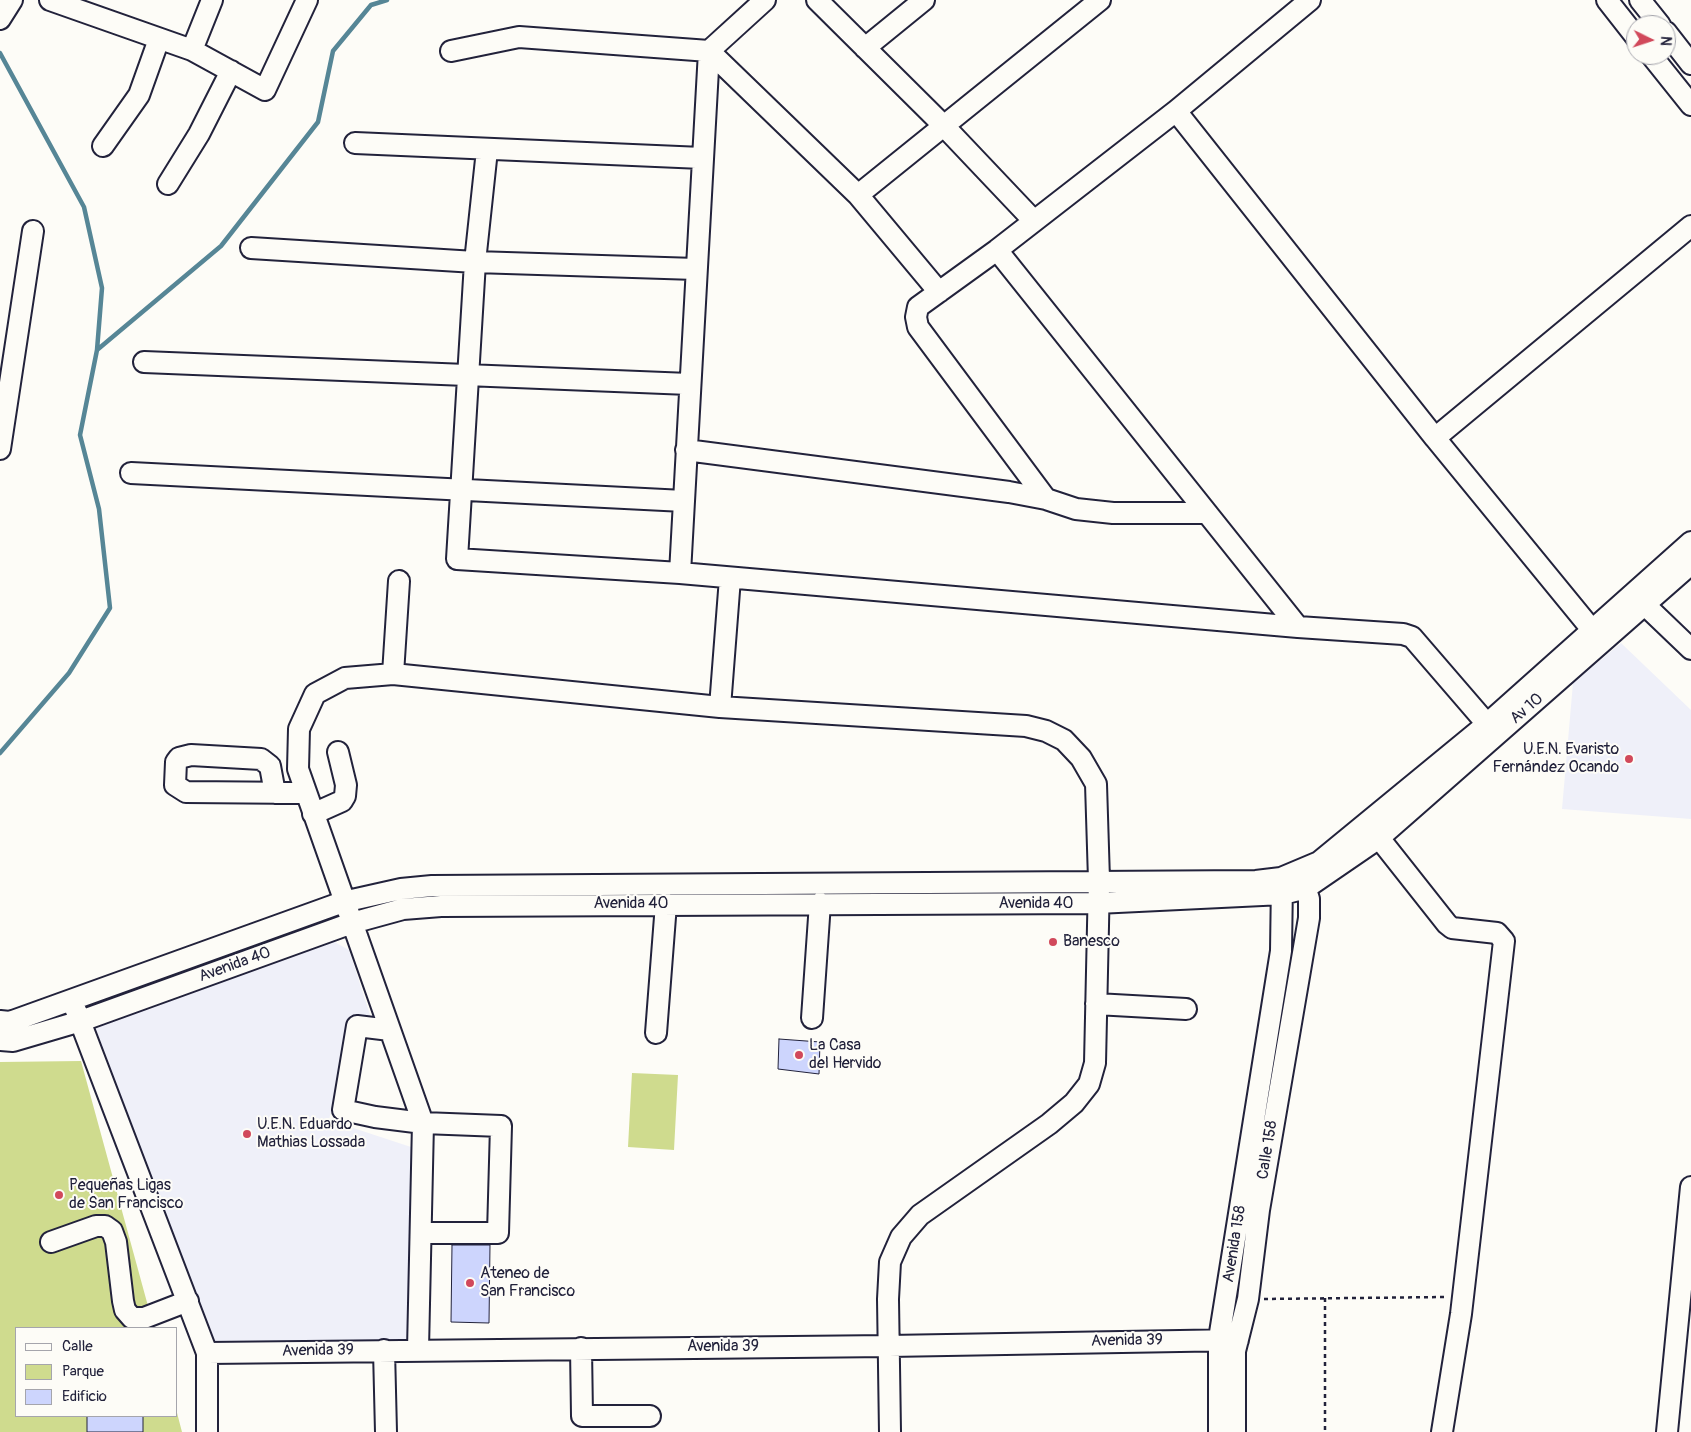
<!DOCTYPE html>
<meta charset="utf-8">
<style>
body{margin:0}
#map{position:relative;width:1691px;height:1432px;overflow:hidden;background:#fdfcf7;font-family:Pangolin,sans-serif}
canvas{display:block}
.legend{position:absolute;left:15px;top:1327px;width:162px;height:90px;box-sizing:border-box;background:#fdfcf7;border:1px solid #a5a5ac;margin:0;padding:6px 9px;list-style:none;font-size:15px;color:#22223b}
.legend li{display:flex;align-items:center;gap:10px;height:25px}
.legend b{width:25px;border:1px solid #a5a5ac}
.north{position:absolute;left:1626px;top:15px;width:50px;height:50px;box-sizing:border-box;background:#fdfcf7;border:1px solid #a5a5ac;border-radius:50%;rotate:94deg;font-size:14px;font-weight:700;line-height:20px;text-align:center;color:#22223b}
.north::after{content:'';display:block;margin:auto;width:18px;height:22px;background:#d1495b;clip-path:polygon(50% 0,100% 100%,50% 72%,0 100%)}
</style>
<div id="map">
<canvas width="1691" height="1432"></canvas>
<ul class="legend">
<li><b style="height:6px;background:#fdfcf7"></b>Calle</li>
<li><b style="height:14px;background:#cfdb8e"></b>Parque</li>
<li><b style="height:14px;background:#cdd5fd"></b>Edificio</li>
</ul>
<div class="north">N</div>
</div>
<script>
const ctx = document.querySelector('canvas').getContext('2d');
ctx.lineJoin = 'round';
function fillPath(path, color) { ctx.fillStyle = color; ctx.fill(path, 'evenodd'); }
const shape = rows => new Path2D(rows.map(r => 'M' + r).join(''));
function stroke(path, color, width, dash) { ctx.strokeStyle = color; ctx.lineWidth = width; ctx.lineCap = dash ? 'butt' : 'round'; ctx.setLineDash(dash || []); ctx.stroke(path); }
function drawText(font, color, halo, rows, align = 'center') {
  ctx.font = font + ' Pangolin,sans-serif'; ctx.lineWidth = 4; ctx.setLineDash([]); ctx.textBaseline = 'middle'; ctx.strokeStyle = halo; ctx.fillStyle = color; for (const [text, x, y, turn = 0] of rows) {
    ctx.save(); ctx.translate(x, y); ctx.rotate((+turn || 0) * Math.PI / 180); ctx.textAlign = isNaN(turn) ? turn : align; if (halo) ctx.strokeText(text, 0, 0); ctx.fillText(text, 0, 0); ctx.restore();
  }
}
const built = shape([
 [1621,643,1691,710,1691,819,1562,809,1573,683],
 [329,939,349,950,371,1018,354,1015,329,1120,411,1147,409,1330,413,1353,207,1353,81,1021]
]);
const green = shape([
 [81,1061,154,1328,16,1328,16,1416,176,1416,176,1409,182,1432,0,1432,0,1062],
 [632,1073,678,1075,674,1150,628,1147]
]);
const stream = shape([
 [0,53,84,207,102,288,97,350],
 [0,753,69,673,110,608,99,509,80,435,97,350,221,246,318,122,333,51,371,5,387,0]
]);
const building = shape([
 [779,1039,820,1042,819,1074,778,1069,779,1039],
 [452,1245,490,1245,489,1323,451,1322,452,1245],
 [87,1416,143,1416,143,1432,87,1432,87,1416]
]);
const path = shape([
 [1325,1298,1325,1432],
 [1264,1299,1446,1297]
]);
const minor = shape([
 [50,0,192,50,265,90,307,0],
 [817,0,943,125,1034,221],
 [1310,0,1176,111,1435,438,1691,226],
 [1607,0,1636,37],
 [1640,0,1660,25],
 [0,19,12,0],
 [1666,32,1691,64],
 [865,48,924,0],
 [192,50,212,0],
 [451,51,519,37,709,51,765,0],
 [1651,55,1691,105],
 [355,143,702,158],
 [103,146,139,95,159,39],
 [487,150,475,262,457,559,680,573,1298,627],
 [168,184,199,134,231,71],
 [858,195,1100,0],
 [251,248,475,262,696,269],
 [997,250,1298,627,1403,634,1412,637,1487,724],
 [144,362,689,384],
 [1435,438,1602,642],
 [0,449,33,231],
 [686,450,1009,492,1046,499,1076,509,1113,513,1207,513],
 [131,473,684,501],
 [1046,499,918,327,916,317,918,307,997,250,1176,111],
 [680,573,709,51,858,195,939,292],
 [1645,605,1691,649],
 [393,674,399,581],
 [720,707,730,578],
 [275,793,270,766,261,759,191,755,179,758,176,762,175,785,186,792,306,793],
 [313,814,342,801,345,796,346,785,338,752],
 [1379,838,1447,924,1452,928,1497,933,1504,941,1461,1314,1442,1432],
 [1096,1004,1186,1009],
 [75,1008,207,1353,207,1432],
 [812,1018,820,903],
 [0,1021,10,1022,343,902,401,889,432,886,1256,881,1281,878,1319,862,1487,724,1691,542],
 [390,1030,357,1026,343,1110,375,1117,423,1123,501,1126,498,1233,421,1233],
 [656,1033,666,904],
 [0,1040,13,1041,81,1021,352,923,403,909,441,906,1097,903,1283,894,1306,888,1379,838,1691,564],
 [51,1242,96,1226,105,1226,112,1231,116,1242,123,1301,125,1310,132,1318,144,1318,188,1301],
 [581,1348,582,1416,650,1416],
 [418,1349,423,1123,298,769,299,729,315,694,345,678,393,674,720,707,1026,726,1046,731,1064,740,1081,758,1096,784,1099,880,1095,1063,1089,1084,1074,1103,1049,1124,920,1215,901,1237,890,1262,888,1299,890,1432],
 [384,1350,386,1432],
 [207,1353,889,1346,1238,1340],
 [1219,1432,1219,1339,1281,951,1282,882],
 [1235,1432,1235,1351,1248,1299,1259,1210,1309,918,1309,899,1302,877],
 [1667,1432,1691,1187]
]);
const markers = [
 [1629,759,5,"#d1495b"],
 [1053,942,5,"#d1495b"],
 [799,1055,5,"#d1495b"],
 [247,1134,5,"#d1495b"],
 [59,1195,5,"#d1495b"],
 [470,1283,5,"#d1495b"]
];
const streetNames = [
 ["Av 10",1527,709,-41],
 ["Avenida 40",631,904],
 ["Avenida 40",1036,904],
 ["Avenida 40",235,965,-20],
 ["Calle 158",1268,1150,-81],
 ["Avenida 158",1235,1244,-81],
 ["Avenida 39",1127,1341,-1],
 ["Avenida 39",723,1347],
 ["Avenida 39",318,1351,-1]
];
const poiNames = [
 ["U.E.N. Evaristo",1619,750,"right"],
 ["Fernández Ocando",1619,768,"right"],
 ["Banesco",1063,942],
 ["La Casa",809,1046],
 ["del Hervido",809,1064],
 ["U.E.N. Eduardo",257,1125],
 ["Mathias Lossada",257,1143],
 ["Pequeñas Ligas",69,1186],
 ["de San Francisco",69,1204],
 ["Ateneo de",480,1274],
 ["San Francisco",480,1292]
];
fillPath(built, '#eff0f9');
fillPath(green, '#cfdb8e');
stroke(stream, '#568696', 4.5);
fillPath(building, '#cdd5fd');
stroke(building, '#22223b', 1);
stroke(minor, '#22223b', 24);
stroke(path, '#22223b', 2.5, [4, 4]);
stroke(minor, '#fdfcf7', 20);
for (const [x, y, r, color] of markers) { const dot = new Path2D(); dot.arc(x, y, r, 0, 2 * Math.PI); ctx.fillStyle = color; ctx.fill(dot); stroke(dot, '#fdfcf7', 2); }
drawText('16px', '#22223b', '#fdfcf7', streetNames);
drawText('16px', '#22223b', '#fdfcf7', poiNames, 'left');
</script>
